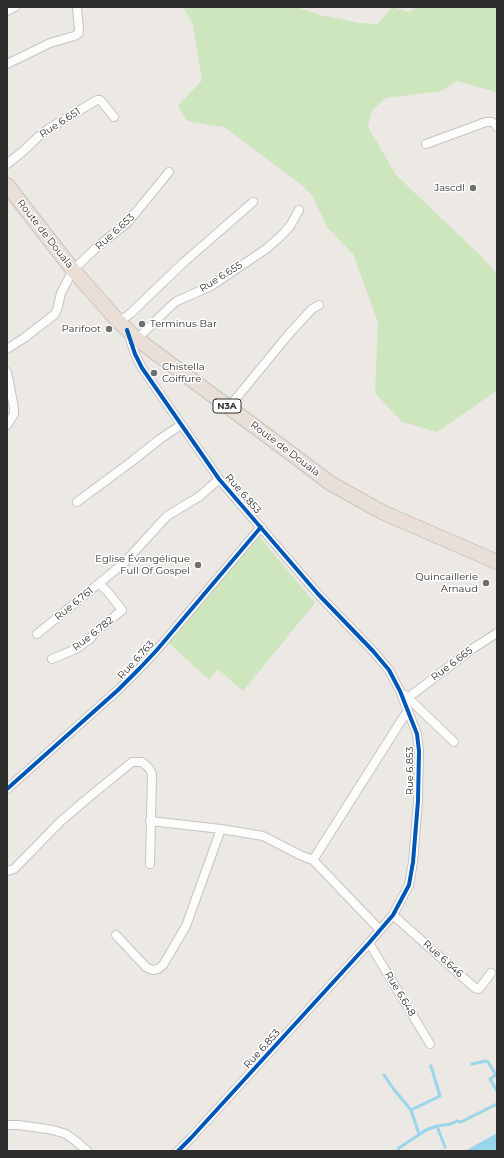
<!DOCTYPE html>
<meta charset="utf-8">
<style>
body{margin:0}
#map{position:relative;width:504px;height:1158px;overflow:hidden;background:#ece8e4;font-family:Montserrat,sans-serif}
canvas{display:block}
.frame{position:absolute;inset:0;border:8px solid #2e2e2e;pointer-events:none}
</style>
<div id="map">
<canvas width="504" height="1158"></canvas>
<div class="frame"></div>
</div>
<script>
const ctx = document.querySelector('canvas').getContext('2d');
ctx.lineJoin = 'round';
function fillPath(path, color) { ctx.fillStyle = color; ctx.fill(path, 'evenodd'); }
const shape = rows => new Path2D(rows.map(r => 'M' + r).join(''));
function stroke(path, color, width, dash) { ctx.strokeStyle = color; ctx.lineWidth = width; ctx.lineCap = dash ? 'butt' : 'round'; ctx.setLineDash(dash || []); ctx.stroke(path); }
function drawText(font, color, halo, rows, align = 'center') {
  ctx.font = font + ' Montserrat,sans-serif'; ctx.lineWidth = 3; ctx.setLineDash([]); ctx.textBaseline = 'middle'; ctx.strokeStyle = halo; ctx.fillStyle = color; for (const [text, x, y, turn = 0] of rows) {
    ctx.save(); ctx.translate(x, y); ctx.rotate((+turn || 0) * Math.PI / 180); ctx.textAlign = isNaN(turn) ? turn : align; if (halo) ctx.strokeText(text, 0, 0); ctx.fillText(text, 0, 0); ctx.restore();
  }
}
const green = shape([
 [183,7,296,7,320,15,360,23,378,24,392,7,409,12,417,7,497,7,497,93,493,91,456,81,441,91,386,98,372,110,368,127,396,175,481,256,497,274,497,390,495,392,437,432,402,422,375,393,378,322,353,254,327,227,312,195,299,183,224,127,187,121,178,106,202,80,193,24],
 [259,536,315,603,243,691,218,669,209,680,168,642]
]);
const water = shape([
 [497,1133,497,1151,465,1151]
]);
const stream = shape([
 [472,1064,486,1061,488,1062,496,1075],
 [497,1074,490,1079,497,1091],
 [384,1075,392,1087,411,1110,419,1134],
 [411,1110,440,1096,431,1066],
 [437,1126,445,1147],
 [398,1150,399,1148,426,1130,437,1126,451,1124,457,1121,461,1122,497,1104]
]);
const street = shape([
 [7,11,15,7],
 [7,64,50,43,74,36,78,34,79,30,77,7],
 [426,144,486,122,492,122,495,124,497,127],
 [7,164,21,153,38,137,48,129,97,100,100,100,102,102,114,117],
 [119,322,131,313,183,263,253,202],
 [128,333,135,354,142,368,219,479,318,594,373,651,389,670,400,691,417,734,419,751,418,801,413,862,409,885,393,915,369,943,191,1138,178,1151],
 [137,339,172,305,177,301,211,286,266,249,281,236,290,226,299,210],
 [7,349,24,338,54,315,57,310,61,293,73,270,96,248,128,222,169,172],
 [7,372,14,408,14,414,7,425],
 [229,407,289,334,312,309,319,305],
 [77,502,131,462,160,439,181,425],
 [37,634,124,563,167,516,200,496,219,479],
 [52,659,76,649,90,639,95,632,107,623,122,610,107,591,99,584],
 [405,695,454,742],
 [409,697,472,649,497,633],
 [7,789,118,690,139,669,156,651,261,527],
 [150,821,221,829,263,836,300,855,313,860,380,930],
 [313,860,408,710],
 [7,871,14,869,61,821,88,798,132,762,142,762,149,768,152,774,150,864],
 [393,915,475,988,479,989,491,973],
 [116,935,146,967,152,970,158,969,163,965,186,926,221,829],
 [369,943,430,1044],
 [7,1125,19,1125,53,1130,66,1134,77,1142,87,1151]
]);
const highway = shape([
 [7,185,73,270,119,322,137,339,293,455,330,483,382,512,497,562]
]);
const cycleway = shape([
 [127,330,135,354,142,368,219,479,318,594,373,651,389,670,400,691,417,734,419,751,418,801,413,862,409,885,393,915,369,943,191,1138,178,1151],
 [7,789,118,690,139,669,156,651,261,527]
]);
const markers = [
 [473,188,4,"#706f6e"],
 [142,324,4,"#706f6e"],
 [109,329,4,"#706f6e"],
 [154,373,4,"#706f6e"],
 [198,565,4,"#706f6e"],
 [486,583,4,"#706f6e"]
];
const shields = [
 [227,406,28]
];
const shieldNames = [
 ["N3A",227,406]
];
const streetNames = [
 ["Rue 6.651",60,123,-33],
 ["Rue 6.653",115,232,-42],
 ["Route de Douala",45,234,52],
 ["Rue 6.655",221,277,-32],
 ["Route de Douala",285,449,37],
 ["Rue 6.853",243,494,49],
 ["Rue 6.761",74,604,-39],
 ["Rue 6.782",93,634,-38],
 ["Rue 6.763",136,660,-47],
 ["Rue 6.665",452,664,-37],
 ["Rue 6.853",410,771,-90],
 ["Rue 6.646",443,959,42],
 ["Rue 6.648",400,994,59],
 ["Rue 6.853",262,1049,-48]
];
const poiNames = [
 ["Jascdl",465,188],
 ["Terminus Bar",150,324,"left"],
 ["Parifoot",101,329],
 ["Chistella",162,367,"left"],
 ["Coiffure",162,379,"left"],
 ["Eglise Évangélique",190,559],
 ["Full Of Gospel",190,571],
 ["Quincaillerie",478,577],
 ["Arnaud",478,589]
];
fillPath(green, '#cee6be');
fillPath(water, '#99d6ec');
stroke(stream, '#99d6ec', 3);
stroke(street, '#c5c4c5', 10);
stroke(highway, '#c6c5c4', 16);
stroke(street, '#fcfcfb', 8);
stroke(highway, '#eadfd6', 14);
stroke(cycleway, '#0057b8', 4);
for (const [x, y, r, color] of markers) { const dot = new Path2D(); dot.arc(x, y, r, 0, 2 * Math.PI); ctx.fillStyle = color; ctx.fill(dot); stroke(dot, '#fff', 1.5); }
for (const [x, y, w] of shields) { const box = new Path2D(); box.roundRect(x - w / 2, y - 7, w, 14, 3); ctx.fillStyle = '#fff'; ctx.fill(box); stroke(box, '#2e2e2e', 1); }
drawText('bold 9px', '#2e2e2e', null, shieldNames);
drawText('10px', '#2e2e2e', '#fff', streetNames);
drawText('10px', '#2e2e2e', '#fff', poiNames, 'right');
</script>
